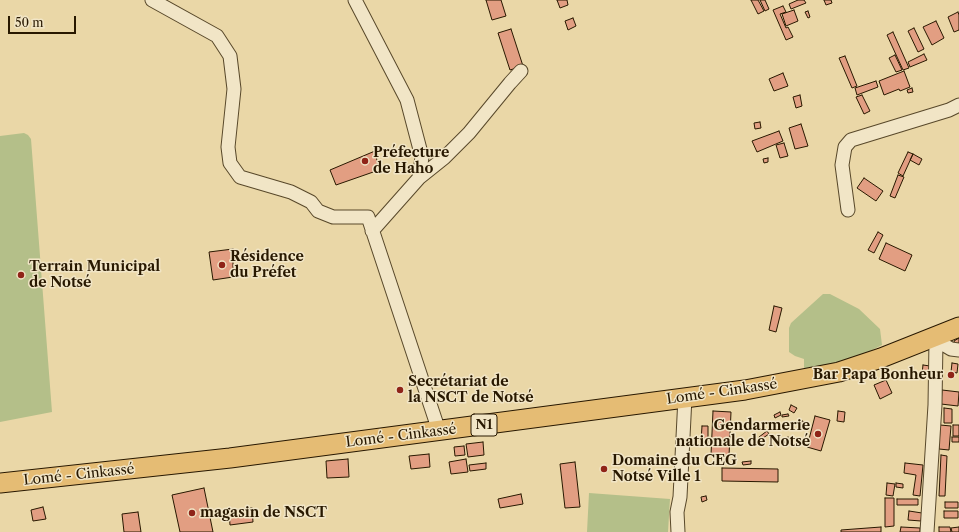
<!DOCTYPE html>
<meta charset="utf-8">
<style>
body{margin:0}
#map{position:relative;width:959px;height:532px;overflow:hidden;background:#ead7a7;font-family:"Libre Caslon Text",serif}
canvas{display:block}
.scale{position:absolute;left:8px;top:16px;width:68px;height:18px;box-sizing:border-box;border:2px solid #281800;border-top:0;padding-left:5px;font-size:12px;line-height:14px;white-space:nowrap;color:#281800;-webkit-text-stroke:3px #f1e5c6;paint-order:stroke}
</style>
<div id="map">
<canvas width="959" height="532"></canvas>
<div class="scale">50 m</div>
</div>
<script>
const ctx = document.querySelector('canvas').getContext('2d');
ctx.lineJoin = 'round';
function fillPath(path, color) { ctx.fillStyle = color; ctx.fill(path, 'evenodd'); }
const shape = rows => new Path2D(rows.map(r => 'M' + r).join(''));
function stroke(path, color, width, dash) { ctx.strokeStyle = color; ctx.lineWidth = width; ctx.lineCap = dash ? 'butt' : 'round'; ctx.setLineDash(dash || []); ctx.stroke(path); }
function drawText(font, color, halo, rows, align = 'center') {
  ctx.font = font + ' "Libre Caslon Text",serif'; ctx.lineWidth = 3; ctx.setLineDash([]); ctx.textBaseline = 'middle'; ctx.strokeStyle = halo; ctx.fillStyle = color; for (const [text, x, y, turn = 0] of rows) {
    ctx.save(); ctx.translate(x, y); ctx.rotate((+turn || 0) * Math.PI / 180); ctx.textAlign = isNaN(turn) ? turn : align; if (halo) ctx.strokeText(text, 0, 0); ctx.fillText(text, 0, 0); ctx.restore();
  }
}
const green = shape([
 [24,133,28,135,31,139,52,412,0,422,0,136],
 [823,294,830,294,859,309,880,329,882,345,853,360,806,372,804,367,804,359,795,356,789,352,789,328,791,323],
 [589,493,670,499,668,532,587,532]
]);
const building = shape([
 [486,0,501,0,506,16,492,20,486,0],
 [557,0,567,0,568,5,560,8,557,0],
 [751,0,758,0,764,11,758,14,751,0],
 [760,0,765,0,769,9,765,11,760,0],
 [798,0,804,0,806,3,791,9,789,4,798,0],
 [824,0,831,0,832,3,826,5,824,0],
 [783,6,786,12,780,14,786,28,788,27,793,37,786,40,773,10,783,6],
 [794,10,798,21,786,26,782,14,794,10],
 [808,11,810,17,808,18,805,12,808,11],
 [958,12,959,15,959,30,954,32,948,17,958,12],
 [573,18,576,26,568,30,565,21,573,18],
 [936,21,944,38,932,45,923,27,936,21],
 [914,28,924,49,918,52,908,31,914,28],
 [511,29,523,66,510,70,498,33,511,29],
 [893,32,909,68,903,70,887,35,893,32],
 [924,54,927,60,910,67,908,62,924,54],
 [895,55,902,70,896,72,889,58,895,55],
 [845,56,857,86,852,88,839,58,845,56],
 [904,71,910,87,900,91,899,89,884,95,879,81,904,71],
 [783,73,788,86,774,91,769,79,783,73],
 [876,81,878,87,857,95,855,88,876,81],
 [912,88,913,92,908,93,907,90,912,88],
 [800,95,802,106,796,108,793,97,800,95],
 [862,95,870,111,864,114,856,97,862,95],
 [760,122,761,128,755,129,754,123,760,122],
 [801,124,808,146,795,149,789,128,801,124],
 [779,131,783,141,757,152,752,141,779,131],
 [784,143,788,156,780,158,776,145,784,143],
 [375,151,379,170,336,185,330,170,375,151],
 [908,152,913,154,903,176,898,173,908,152],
 [913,154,922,159,919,165,910,160,913,154],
 [768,158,768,162,764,163,763,159,768,158],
 [898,175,904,177,895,198,890,196,898,175],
 [864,178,883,191,876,201,857,188,864,178],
 [878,232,883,235,874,253,868,250,878,232],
 [886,243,912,255,905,271,879,259,886,243],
 [233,249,233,277,213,280,209,252,233,249],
 [774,306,782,308,776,332,769,330,774,306],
 [959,338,959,343,955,344,954,341,959,338],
 [952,363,958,364,957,373,951,372,952,363],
 [923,365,930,366,929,375,922,374,923,365],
 [886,380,892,393,880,399,874,385,886,380],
 [942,390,959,392,958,406,941,404,942,390],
 [791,405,797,408,794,413,789,410,791,405],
 [944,408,952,409,952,423,944,423,944,408],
 [713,411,731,412,729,456,711,455,713,411],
 [838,411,845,412,844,422,837,421,838,411],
 [780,412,781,415,775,418,774,415,780,412],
 [788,414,789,416,782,417,782,415,788,414],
 [815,416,830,420,821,451,807,447,815,416],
 [802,421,805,422,804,428,801,427,802,421],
 [940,425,951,426,949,450,939,449,940,425],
 [953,425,959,425,959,436,953,436,953,425],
 [702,426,708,426,708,443,701,442,702,426],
 [767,431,769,434,760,440,759,437,767,431],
 [788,437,792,440,788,446,784,442,788,437],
 [952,437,959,437,959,442,952,442,952,437],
 [483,442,484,455,468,457,466,444,483,442],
 [464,446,465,455,455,456,454,447,464,446],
 [429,454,430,467,411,469,409,456,429,454],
 [941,455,947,456,945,496,939,496,941,455],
 [348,459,349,477,327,478,326,461,348,459],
 [466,459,468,472,451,474,449,462,466,459],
 [751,461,751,464,743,465,742,462,751,461],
 [575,462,580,507,565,508,560,464,575,462],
 [486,463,486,469,470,471,469,465,486,463],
 [905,463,923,465,920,496,913,495,916,475,904,473,905,463],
 [722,468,778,469,778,482,722,481,722,468],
 [887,483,895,484,893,496,886,495,887,483],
 [896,483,903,484,903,488,896,487,896,483],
 [204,488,213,532,180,532,172,495,204,488],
 [521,494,523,504,500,508,498,499,521,494],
 [706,496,707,500,702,502,701,497,706,496],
 [885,498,894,498,894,526,885,527,885,498],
 [897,499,918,499,918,505,897,505,897,499],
 [945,502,958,502,958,508,945,508,945,502],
 [43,507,46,519,33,521,31,510,43,507],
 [252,508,253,522,230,525,229,511,252,508],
 [909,511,922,513,921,521,908,520,909,511],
 [944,511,958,511,958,518,944,518,944,511],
 [138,512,141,532,124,532,122,514,138,512],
 [881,527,881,532,841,532,841,530,881,527],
 [901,527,920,528,920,532,900,532,901,527],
 [939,527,950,527,951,532,939,532,939,527],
 [959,527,959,532,952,532,951,528,959,527]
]);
const minor = shape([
 [152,0,217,36,230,56,234,89,228,147,230,163,240,177,291,192,311,202,318,211,333,217,368,217,439,431],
 [355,0,407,100,422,157,419,178,372,231],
 [419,178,444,158,469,133,510,83,521,71],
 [848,210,842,165,845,147,851,140,949,110,959,105],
 [936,340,951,349,959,350],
 [678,532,677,512,680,497,685,397],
 [927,532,935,405,936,340,935,338]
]);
const highway = shape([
 [0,483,230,458,745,390,839,372,881,358,959,327]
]);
const markers = [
 [365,161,4,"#8f2418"],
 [222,265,4,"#8f2418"],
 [21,275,4,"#8f2418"],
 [951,375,4,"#8f2418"],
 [400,390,4,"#8f2418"],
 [818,434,4,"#8f2418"],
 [604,469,4,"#8f2418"],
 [192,513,4,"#8f2418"]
];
const shields = [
 [484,425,26]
];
const shieldNames = [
 ["N1",484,425]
];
const poiNames = [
 ["Préfecture",373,153],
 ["de Haho",373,169],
 ["Résidence",230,257],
 ["du Préfet",230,273],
 ["Terrain Municipal",29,267],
 ["de Notsé",29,283],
 ["Bar Papa Bonheur",943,375,"right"],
 ["Secrétariat de",408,382],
 ["la NSCT de Notsé",408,398],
 ["Gendarmerie",810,426,"right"],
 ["nationale de Notsé",810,442,"right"],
 ["Domaine du CEG",612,461],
 ["Notsé Ville 1",612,477],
 ["magasin de NSCT",200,513]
];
const streetNames = [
 ["Lomé - Cinkassé",722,392,-8],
 ["Lomé - Cinkassé",401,436,-7],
 ["Lomé - Cinkassé",79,475,-6]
];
fillPath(green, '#b4bf89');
fillPath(building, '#e29e82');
stroke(building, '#281800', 1);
stroke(minor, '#58482a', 15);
stroke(highway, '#281800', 21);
stroke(minor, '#f1e5c6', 13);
stroke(highway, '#e5bc74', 19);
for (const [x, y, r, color] of markers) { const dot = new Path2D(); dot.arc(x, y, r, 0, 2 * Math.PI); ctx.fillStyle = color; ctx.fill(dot); stroke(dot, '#f1e5c6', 1.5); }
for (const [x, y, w] of shields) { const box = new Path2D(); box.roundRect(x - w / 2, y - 11, w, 22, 3); ctx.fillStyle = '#f1e5c6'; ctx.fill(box); stroke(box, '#281800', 1); }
drawText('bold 13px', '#281800', null, shieldNames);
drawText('bold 14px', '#281800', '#f1e5c6', poiNames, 'left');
drawText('14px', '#281800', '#f1e5c6', streetNames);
</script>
